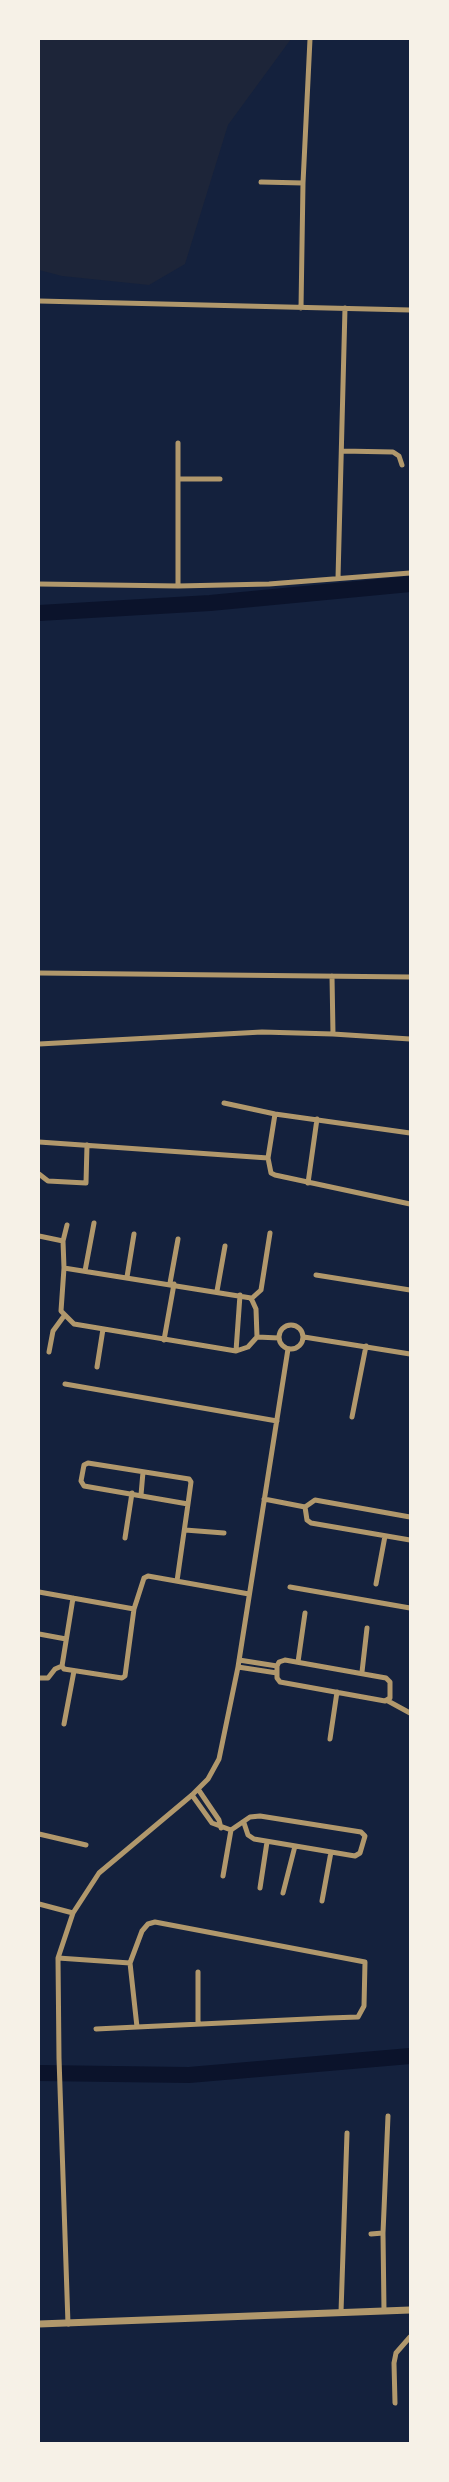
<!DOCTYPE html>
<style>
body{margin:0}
#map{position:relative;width:449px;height:2482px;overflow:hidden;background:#14213d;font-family:"Varela Round",sans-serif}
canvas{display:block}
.frame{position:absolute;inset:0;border:40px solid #f6f1e7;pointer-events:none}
</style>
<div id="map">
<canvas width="449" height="2482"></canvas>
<div class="frame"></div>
</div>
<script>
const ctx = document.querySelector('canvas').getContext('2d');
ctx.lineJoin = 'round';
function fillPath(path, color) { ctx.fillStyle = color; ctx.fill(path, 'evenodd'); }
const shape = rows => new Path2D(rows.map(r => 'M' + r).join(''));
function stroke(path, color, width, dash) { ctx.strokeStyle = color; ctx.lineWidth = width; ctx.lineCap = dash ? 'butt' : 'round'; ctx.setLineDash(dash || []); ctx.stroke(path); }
const green = shape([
 [39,39,291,39,228,125,185,264,149,285,62,276,39,270]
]);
const river = shape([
 [39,613,210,603,410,584],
 [39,2073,189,2075,410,2056]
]);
const minor = shape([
 [261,182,303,183],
 [39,301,410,310],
 [301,308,303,183,310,39],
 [178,443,178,586],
 [342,451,393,452,399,456,402,465],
 [178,479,220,479],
 [338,578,345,308],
 [39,584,178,586,269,584,410,573],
 [39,973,410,977],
 [332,976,333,1034],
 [39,1044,262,1032,333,1034,410,1039],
 [224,1103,275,1114,410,1133],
 [275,1114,268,1158,271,1173,275,1175,410,1204],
 [39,1142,268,1158],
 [39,1174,48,1181,86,1183,87,1145],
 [308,1183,317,1119],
 [39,1236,63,1241],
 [64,1268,63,1241,67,1225],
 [85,1271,94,1223],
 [316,1275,410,1290],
 [127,1277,134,1234],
 [170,1283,178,1239],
 [217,1291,225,1246],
 [251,1299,261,1290,270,1233],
 '279 1337a12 12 0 1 1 24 0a12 12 0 1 1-24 0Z',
 [257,1337,256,1309,251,1298,64,1268,61,1311,74,1324,236,1351,248,1347,257,1337,279,1338],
 [304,1337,410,1354],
 [164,1340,174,1284],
 [236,1351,240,1295],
 [49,1352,53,1331,64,1316],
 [97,1367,103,1329],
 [65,1384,277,1421],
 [352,1417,366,1346],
 [141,1495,143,1472],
 [264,1499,305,1507],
 [410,1517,315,1500,305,1507,307,1520,311,1523,410,1540],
 [185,1530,224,1533],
 [125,1538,132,1493],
 [177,1581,188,1504,84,1486,81,1481,84,1465,88,1463,189,1479,191,1482,188,1504],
 [376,1584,385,1536],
 [290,1587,410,1608],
 [39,1592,134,1609],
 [73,1598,62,1666,64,1669,122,1678,125,1676,134,1609,144,1578,148,1576,249,1594],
 [39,1634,66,1639],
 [239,1660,277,1666],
 [285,1660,386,1678,390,1682,390,1698,385,1701,280,1682,277,1678,277,1666,279,1662,285,1660],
 [298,1662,305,1613],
 [238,1667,277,1673],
 [362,1672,367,1628],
 [39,1678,48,1678,55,1669,62,1666],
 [388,1701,410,1713],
 [64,1724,74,1671],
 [330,1739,337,1692],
 [198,1789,219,1820,221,1828],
 [192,1795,212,1823,231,1830,223,1876],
 [231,1830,250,1817,260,1816,361,1832,365,1836,360,1853,355,1856,254,1839,248,1835,244,1823],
 [39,1834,86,1845],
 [260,1888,267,1842],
 [283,1893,295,1846],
 [322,1901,331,1852],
 [39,1904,73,1913],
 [58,1958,130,1963],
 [198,2024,198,1972],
 [96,2029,137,2027,329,2018,358,2017,364,2006,365,1962,155,1922,148,1924,142,1931,130,1963,137,2027],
 [371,2234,383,2233],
 [384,2311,383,2233,388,2116],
 [341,2312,347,2133],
 [68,2324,59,2058,58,1958,73,1913,99,1873,192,1795,208,1779,219,1759,238,1667,288,1349],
 [395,2403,394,2363,396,2353,410,2337]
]);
const tertiary = shape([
 [39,2324,410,2310]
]);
fillPath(green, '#1d2539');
stroke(river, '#0b132b', 16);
stroke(minor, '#b1986c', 5);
stroke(tertiary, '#b1986c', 7);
</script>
